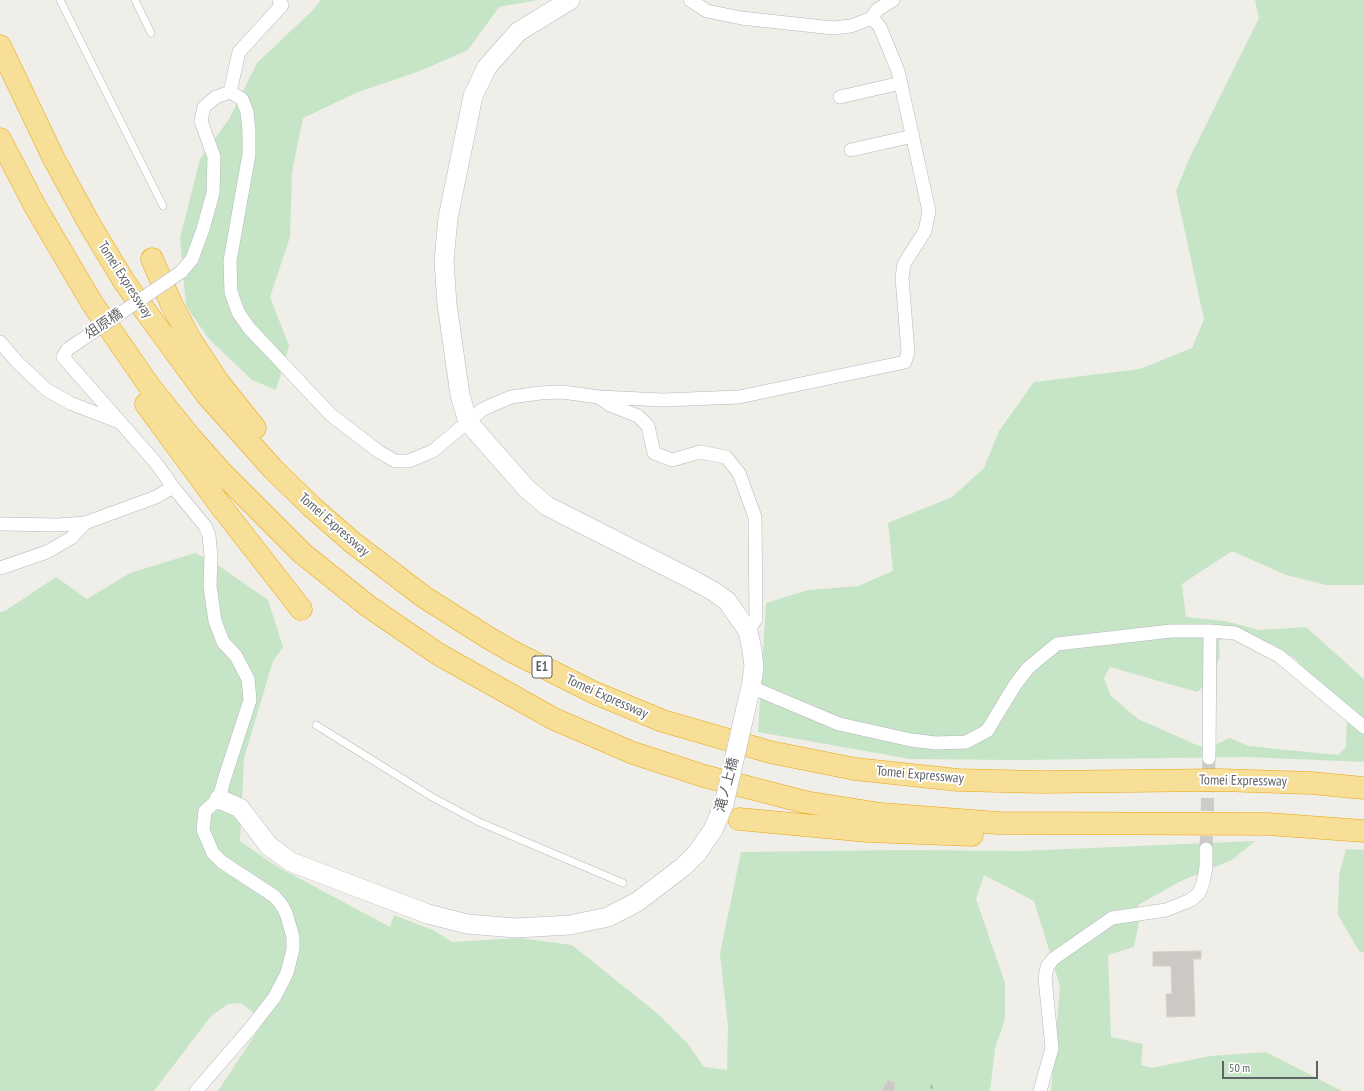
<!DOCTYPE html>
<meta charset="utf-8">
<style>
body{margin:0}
#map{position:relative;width:1364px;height:1091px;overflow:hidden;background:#f0eee8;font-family:"PT Sans Narrow",sans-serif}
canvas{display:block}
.scale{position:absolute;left:1222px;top:1061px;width:96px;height:18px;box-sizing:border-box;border:2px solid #5f6267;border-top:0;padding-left:5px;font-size:12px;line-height:14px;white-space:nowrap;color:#5f6267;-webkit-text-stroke:3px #fff;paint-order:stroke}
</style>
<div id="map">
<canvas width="1364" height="1091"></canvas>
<div class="scale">50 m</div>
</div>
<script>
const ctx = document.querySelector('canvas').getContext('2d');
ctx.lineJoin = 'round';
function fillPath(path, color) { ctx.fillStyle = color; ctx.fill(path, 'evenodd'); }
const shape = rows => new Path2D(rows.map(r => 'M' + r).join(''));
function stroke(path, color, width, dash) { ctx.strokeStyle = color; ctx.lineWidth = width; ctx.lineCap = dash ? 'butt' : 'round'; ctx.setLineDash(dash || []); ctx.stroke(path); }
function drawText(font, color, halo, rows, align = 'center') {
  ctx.font = font + ' "PT Sans Narrow","Noto Sans JP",sans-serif'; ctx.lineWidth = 4; ctx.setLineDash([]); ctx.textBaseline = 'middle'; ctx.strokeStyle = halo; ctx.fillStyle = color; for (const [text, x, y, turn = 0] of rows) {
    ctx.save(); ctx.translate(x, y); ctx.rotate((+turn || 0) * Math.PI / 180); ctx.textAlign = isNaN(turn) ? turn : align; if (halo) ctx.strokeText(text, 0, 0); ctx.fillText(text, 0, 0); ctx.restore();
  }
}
const green = shape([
 [321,0,538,0,499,7,468,50,420,71,358,92,303,118,292,172,290,237,270,297,289,346,276,390,252,380,209,339,186,306,180,238,200,159,229,119,257,63,313,10],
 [1255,0,1364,0,1364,585,1326,585,1286,575,1232,551,1182,584,1186,617,1225,621,1259,630,1306,627,1364,679,1364,762,1247,757,1017,760,910,759,758,732,766,603,808,590,858,586,893,571,888,523,952,497,984,468,999,431,1034,382,1140,369,1192,348,1204,319,1176,191,1190,157,1259,18],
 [1231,637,1265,651,1271,643,1294,658,1347,711,1346,747,1338,755,1248,746,1230,738,1212,746,1199,746,1138,719,1111,696,1104,678,1110,667,1197,692,1210,681,1220,657,1219,640],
 [195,553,215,563,268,600,283,647,273,661,244,758,240,841,276,866,390,927,394,915,435,931,452,942,519,938,572,945,658,1014,688,1044,704,1067,727,1070,728,1026,720,954,741,852,905,850,1020,851,1255,841,1232,860,1181,881,1138,905,1139,922,1134,947,1108,955,1111,1037,1143,1044,1141,1065,1152,1068,1210,1056,1266,1052,1342,1091,1051,1091,1060,986,1034,901,984,875,976,899,1005,983,1005,1019,995,1048,990,1091,218,1091,260,1027,259,1017,241,1003,228,1004,211,1016,154,1091,0,1091,0,612,5,611,56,577,87,599,130,573],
 [1346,849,1364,850,1364,953,1359,951,1338,915,1339,875]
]);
const building = shape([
 [1201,951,1201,959,1193,959,1195,1016,1167,1017,1166,994,1172,994,1171,966,1153,966,1153,952,1201,951],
 [888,1080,895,1083,894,1091,882,1091,888,1080]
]);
const streetTunnel = shape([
 [1206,849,1209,758]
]);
const path = shape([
 [931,1085,933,1091]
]);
const lane = shape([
 [60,0,163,206],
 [135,0,151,33],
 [316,725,432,797,479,822,623,883]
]);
const street = shape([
 [690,0,707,11,741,18,833,28,851,26,872,18,877,10,893,0],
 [230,92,239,52,282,5,279,0],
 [840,97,901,83],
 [851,150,913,136],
 [181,272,192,259,203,229,213,193,214,157,201,121,204,107,216,97,230,92,242,99,247,112,249,131,249,154,230,261,231,292,238,312,249,328,331,415,378,451,395,461,409,461,433,451,483,409,511,397,540,393,562,392,599,397,663,400,739,397,905,362,908,352,902,278,904,264,925,231,929,211,898,71,880,27,872,18],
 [0,342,18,363,47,390,70,403,119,422],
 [68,349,63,357,156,463,173,487,205,526,209,535,211,557,210,586,215,621,223,642,236,656,248,679,250,700,224,780,219,799,205,811,203,830,213,853,222,862,274,896,281,904,286,913,293,937,293,949,287,973,274,998,249,1030,196,1091],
 [600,398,610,405,638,416,648,426,654,453,672,460,700,452,726,457,739,473,755,517,756,619,748,631],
 [0,524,58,525,85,523,156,497,173,487],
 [0,568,47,552,71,538,85,523],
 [751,687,839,724,911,740,936,743,966,742,987,731,1015,685,1028,668,1057,644,1171,631,1210,631,1235,633,1279,656,1364,727],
 [1209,758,1210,631],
 [1040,1091,1052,1048,1045,978,1047,967,1053,959,1112,918,1166,910,1191,900,1199,893,1203,883,1206,867,1206,849]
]);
const secondary = shape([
 [570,0,518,32,487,67,473,96,448,218,444,261,447,304,460,395,468,422,526,488,547,506,693,580,713,591,727,601,748,631,752,650,754,667,751,687,745,712],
 [219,799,240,808,269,846,291,862,428,914,467,924,516,928,570,925,608,917,637,902,683,867,697,853]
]);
const highway = shape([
 [0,46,54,159,90,225,125,283,206,394,273,469,312,507,352,542,424,597,487,637,513,652,595,693,663,721,770,752,855,769,958,780,1041,782,1219,780,1311,783,1364,788],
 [0,139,36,208,92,303,150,387,191,438,224,475,302,553,368,606,438,654,554,719,633,753,704,776,805,802,881,814,998,823,1268,824,1364,831],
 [152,259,171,303,190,339,219,383,255,428],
 [146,404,220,505,301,609],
 [739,819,868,831,972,835]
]);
const streetBridge = shape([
 [68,349,181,272]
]);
const secondaryBridge = shape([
 [697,853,713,830,724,804,745,712]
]);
const shields = [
 [542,667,20]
];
const shieldNames = [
 ["E1",542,667]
];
const streetNames = [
 ["Tomei Expressway",125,280,57],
 ["俎原橋",104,324,-34],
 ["Tomei Expressway",334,525,41],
 ["Tomei Expressway",607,697,24],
 ["Tomei Expressway",920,775,5],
 ["Tomei Expressway",1243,781,1],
 ["滝ノ上橋",727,785,-75]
];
fillPath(green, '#c6e5c6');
fillPath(building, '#ccc9c4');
stroke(building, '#d4d0c6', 1);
stroke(streetTunnel, '#cccbc8', 13, [13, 6]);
stroke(lane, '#b4b7bb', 8);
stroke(street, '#b4b7bb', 14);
stroke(secondary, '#b6b9be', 20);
stroke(highway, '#e9a50e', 23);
stroke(path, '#9ec4a9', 2.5, [4, 2]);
stroke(lane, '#fff', 7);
stroke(street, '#fff', 13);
stroke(secondary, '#fff', 19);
stroke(highway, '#f7df98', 22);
stroke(streetBridge, '#b4b7bb', 14, []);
stroke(secondaryBridge, '#b6b9be', 20, []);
stroke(streetBridge, '#fff', 13);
stroke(secondaryBridge, '#fff', 19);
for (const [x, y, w] of shields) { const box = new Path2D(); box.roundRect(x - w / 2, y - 11, w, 22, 3); ctx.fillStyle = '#fff'; ctx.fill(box); stroke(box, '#5f6267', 1); }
drawText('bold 13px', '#5f6267', null, shieldNames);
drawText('14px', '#5f6267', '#fff', streetNames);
</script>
